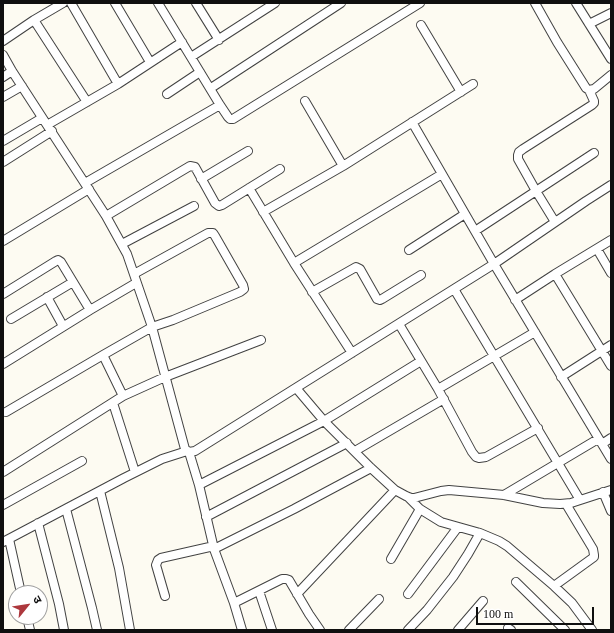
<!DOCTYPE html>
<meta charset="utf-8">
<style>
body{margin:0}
#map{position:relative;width:614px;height:633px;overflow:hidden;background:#fdfbf2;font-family:"Times New Roman","Noto Sans Devanagari",serif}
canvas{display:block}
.frame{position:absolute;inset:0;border:4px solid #0f0f0f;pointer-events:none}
.north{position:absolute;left:8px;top:585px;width:40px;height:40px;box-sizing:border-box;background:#fff;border:1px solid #9f9f9f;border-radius:50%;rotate:60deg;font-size:11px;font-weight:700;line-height:16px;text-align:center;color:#0f0f0f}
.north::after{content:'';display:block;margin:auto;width:14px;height:18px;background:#ad383d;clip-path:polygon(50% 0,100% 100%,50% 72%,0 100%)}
.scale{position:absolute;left:476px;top:607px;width:118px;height:18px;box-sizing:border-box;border:2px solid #0f0f0f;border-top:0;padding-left:5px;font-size:12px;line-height:14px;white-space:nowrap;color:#0f0f0f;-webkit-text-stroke:3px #fff;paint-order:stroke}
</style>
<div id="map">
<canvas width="614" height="633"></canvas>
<div class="frame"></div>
<div class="north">उ</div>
<div class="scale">100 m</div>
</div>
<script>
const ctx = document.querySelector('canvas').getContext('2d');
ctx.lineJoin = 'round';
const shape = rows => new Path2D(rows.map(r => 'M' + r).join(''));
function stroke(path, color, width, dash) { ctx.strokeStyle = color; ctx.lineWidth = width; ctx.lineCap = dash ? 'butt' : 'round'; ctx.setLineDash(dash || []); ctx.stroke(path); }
const minor = shape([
 [71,3,118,84],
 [115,3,150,62],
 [158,3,220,105,228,117,230,119,233,119,420,3],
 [196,3,219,40],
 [535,3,557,42,586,88,589,90,594,89,611,75],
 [576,3,611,59],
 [34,20,87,102],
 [589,24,611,13],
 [421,25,461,92],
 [3,41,34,20,63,3],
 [3,55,12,71,106,216,127,254,152,327,185,449,189,452,195,451,454,289,494,264,586,201,611,185],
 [191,57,275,3],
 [3,77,12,71],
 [211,88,341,3],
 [167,94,200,72],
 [3,97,22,86],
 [305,101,343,166],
 [412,122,494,264,611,459],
 [47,125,118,84,182,42],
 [3,141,42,118],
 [3,162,52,131],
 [201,179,248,151],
 [85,183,220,105],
 [249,188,294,263,352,353],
 [263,212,343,166,473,84],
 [106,216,190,166,195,167,215,203,219,206,222,205,280,169],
 [555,222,536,191,518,159,518,155,519,152,523,149,592,105,594,103,594,101,589,90],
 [475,231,594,153],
 [3,241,89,189],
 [122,244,194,206],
 [597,249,611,273],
 [409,250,465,214],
 [294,263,442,174],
 [555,274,611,366],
 [454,289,580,500],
 [312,292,356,267,360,269,377,299,380,300,382,299,421,275],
 [3,294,56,261,58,260,61,262,90,310],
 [47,297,63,326],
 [515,300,555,274,611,240],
 [11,319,73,282],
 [399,324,438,389,472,452,476,457,479,458,486,457,538,428],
 [103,355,123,396],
 [3,364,90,310,136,283],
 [561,377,611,345],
 [296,388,324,421,371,468,395,490,406,496,411,498,414,498,441,491,449,490,504,495,543,503,560,504,571,503,611,490],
 [438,389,535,332],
 [113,403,135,472],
 [6,412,103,355,152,327,173,320,240,292,244,289,243,285,215,236,213,233,208,233,134,274],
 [602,444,611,438],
 [355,451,444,399],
 [189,452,199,485,214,549,234,603,242,630],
 [3,472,123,396,165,377,261,340],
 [199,485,324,421,421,361],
 [100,491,119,568,130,630],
 [603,492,611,511],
 [504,495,598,439],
 [408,497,420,509,441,522,480,533,499,541,507,546,554,586,572,603,592,630],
 [3,505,82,461],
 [66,509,92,608,97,630],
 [206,517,347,443],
 [38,523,59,604,64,630],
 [9,539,21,593],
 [3,542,124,478,162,459,187,451],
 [214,549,294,509,371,468],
 [391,559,420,509],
 [516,582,565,630],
 [554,586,594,557,594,555,593,549,566,504],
 [259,591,272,630],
 [297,594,395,490],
 [408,594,458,527],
 [165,596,156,565,158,560,161,558,214,546],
 [234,603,282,579,286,579,289,580,309,614,320,630],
 [27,617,30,630],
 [508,628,511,630],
 [349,630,379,599],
 [408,630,427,610,453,577,468,554,480,533],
 [458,630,483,601]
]);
stroke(minor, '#424242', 10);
stroke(minor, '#fff', 8);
</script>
